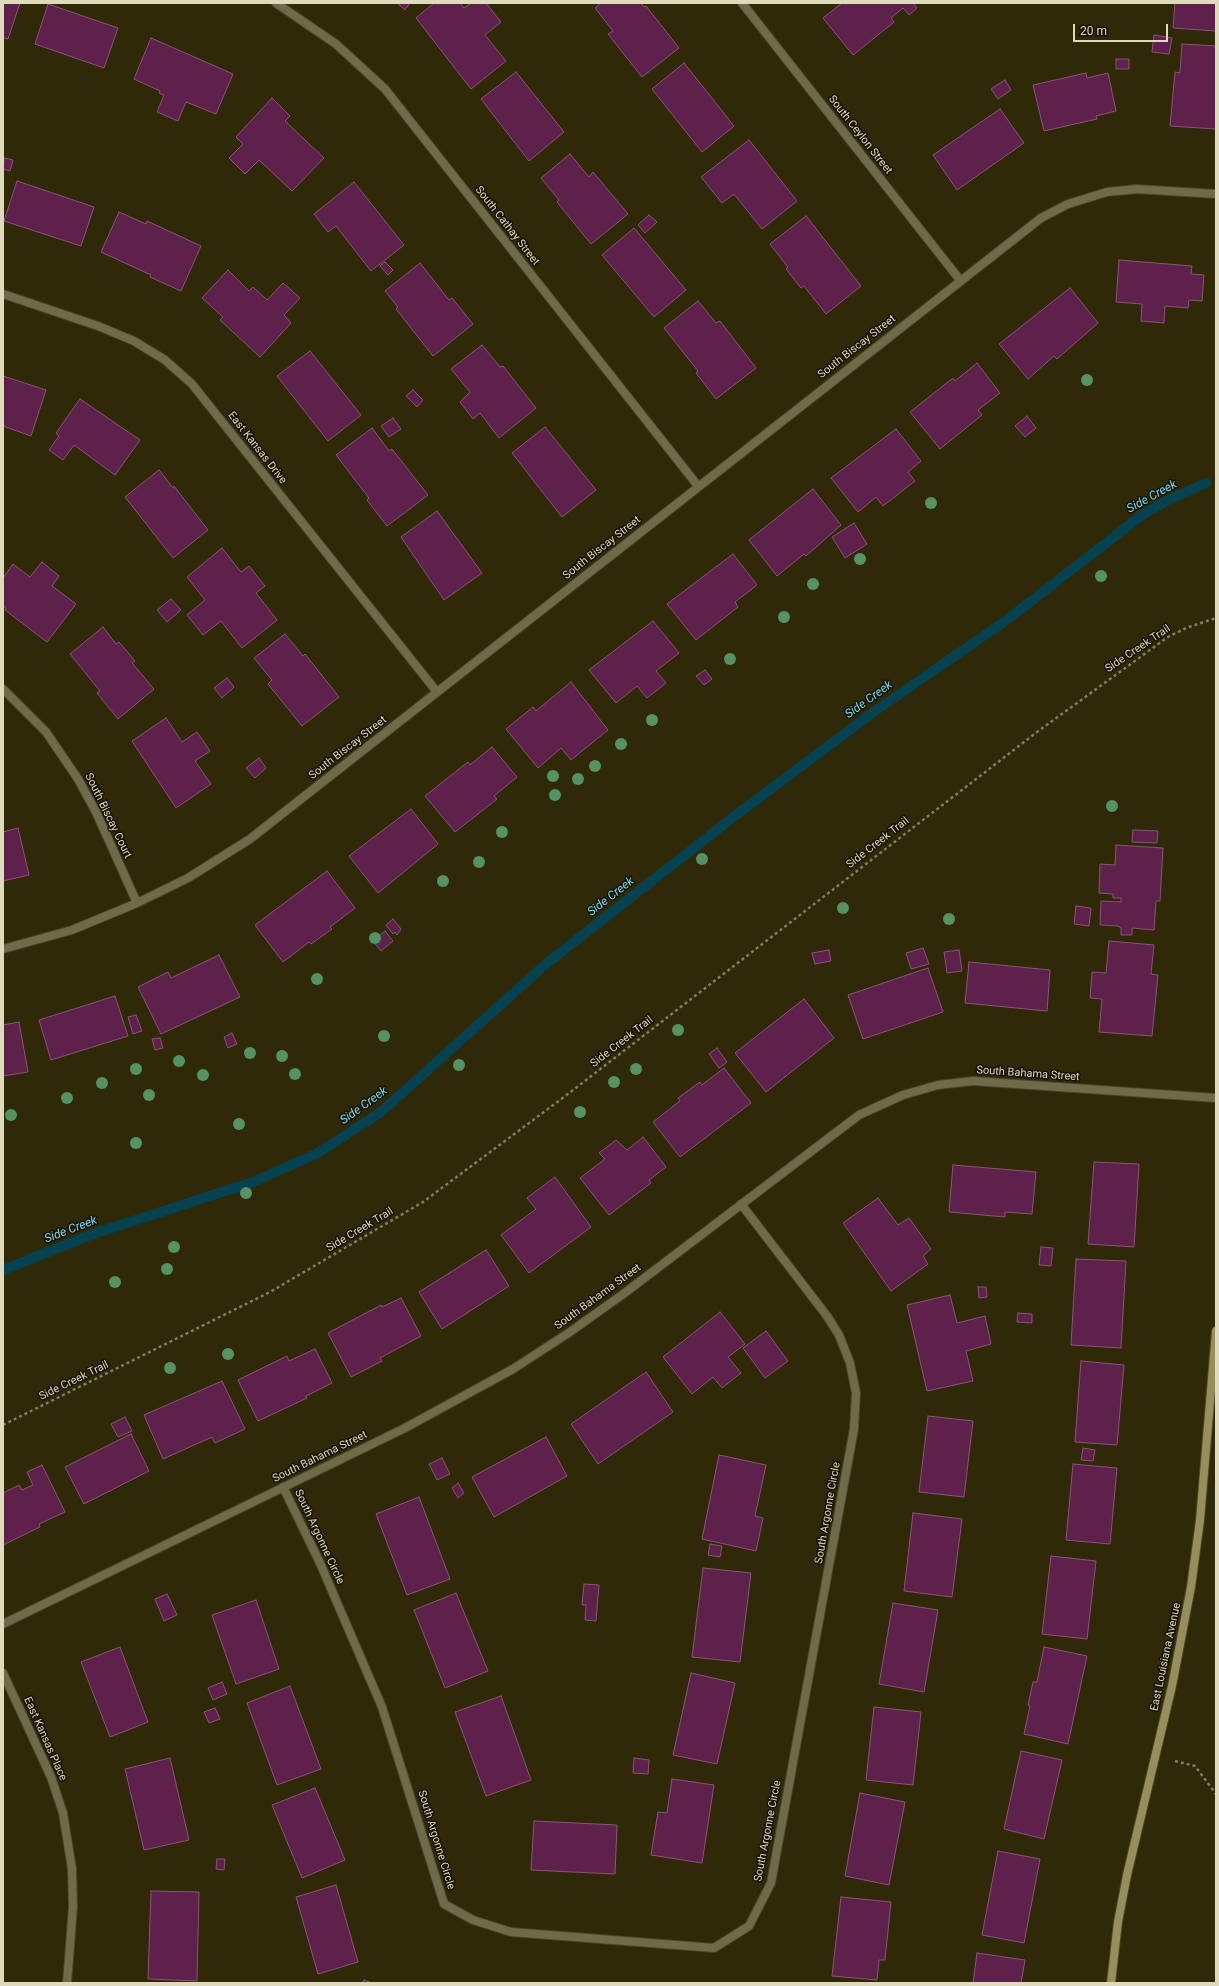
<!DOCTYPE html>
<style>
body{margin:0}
#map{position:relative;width:1219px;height:1986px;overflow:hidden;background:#2f2907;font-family:Roboto,sans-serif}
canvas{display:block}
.frame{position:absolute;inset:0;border:4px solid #dfdabb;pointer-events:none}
.scale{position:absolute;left:1073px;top:24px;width:95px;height:18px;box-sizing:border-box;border:2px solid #dfdabb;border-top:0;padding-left:5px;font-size:12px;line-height:14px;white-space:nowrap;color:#dfdabb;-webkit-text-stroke:3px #161200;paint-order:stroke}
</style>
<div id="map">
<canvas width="1219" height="1986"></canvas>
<div class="frame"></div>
<div class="scale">20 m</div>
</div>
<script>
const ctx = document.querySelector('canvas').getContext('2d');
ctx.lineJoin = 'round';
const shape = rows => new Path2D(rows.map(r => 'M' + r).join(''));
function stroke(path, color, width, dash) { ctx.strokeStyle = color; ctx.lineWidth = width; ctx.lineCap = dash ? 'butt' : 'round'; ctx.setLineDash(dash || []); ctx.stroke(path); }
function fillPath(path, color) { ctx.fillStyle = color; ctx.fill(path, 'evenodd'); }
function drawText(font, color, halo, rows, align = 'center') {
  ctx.font = font + ' Roboto,sans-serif'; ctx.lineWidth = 3; ctx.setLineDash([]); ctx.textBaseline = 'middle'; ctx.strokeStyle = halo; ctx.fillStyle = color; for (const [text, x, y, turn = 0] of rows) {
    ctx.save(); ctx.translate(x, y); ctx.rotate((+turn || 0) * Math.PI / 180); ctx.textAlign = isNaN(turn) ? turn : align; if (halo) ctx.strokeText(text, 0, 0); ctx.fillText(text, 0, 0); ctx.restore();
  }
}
const stream = shape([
 [3,1270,93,1234,253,1182,318,1153,381,1112,547,963,736,815,875,711,1008,619,1142,515,1168,500,1206,483]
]);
const building = shape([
 [3,3,20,3,8,39,3,38,3,3],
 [397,3,410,3,405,10,397,3],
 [434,3,460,3,464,8,471,3,486,3,501,22,485,35,506,61,471,89,416,18,434,3],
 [601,3,641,3,644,7,646,6,679,48,642,77,608,34,613,31,595,8,601,3],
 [842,3,913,3,917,8,909,15,903,8,891,18,894,22,853,55,823,18,842,3],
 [1175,3,1216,3,1216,31,1173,28,1175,3],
 [48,4,118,28,104,68,35,44,48,4],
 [1154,35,1172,38,1169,54,1152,52,1154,35],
 [151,38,233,74,216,114,186,102,178,121,157,112,164,95,159,93,160,91,134,79,151,38],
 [1182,44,1216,46,1216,129,1170,126,1175,72,1180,73,1182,44],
 [1116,59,1129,59,1129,69,1116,69,1116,59],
 [684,63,734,126,702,152,652,89,684,63],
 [516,72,564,132,529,161,481,99,516,72],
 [1086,73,1087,78,1108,73,1116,111,1096,116,1097,119,1044,131,1033,85,1086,73],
 [1005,80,1011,90,998,99,991,89,1005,80],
 [272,98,290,116,285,121,324,158,292,191,259,160,245,174,229,158,243,144,236,137,272,98],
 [1000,109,1024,143,957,190,933,155,1000,109],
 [749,140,797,201,762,229,734,194,722,203,701,177,749,140],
 [570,154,589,177,593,172,628,214,591,244,557,202,559,200,541,178,570,154],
 [4,158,13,160,10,171,3,169,4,158],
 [17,181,94,207,81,246,4,221,17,181],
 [354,182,404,245,371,271,336,226,328,232,314,214,354,182],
 [119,212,146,224,147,221,201,246,181,291,150,277,151,275,101,252,119,212],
 [649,215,657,222,645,233,638,225,649,215],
 [806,216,861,286,826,314,804,286,801,288,786,269,788,267,770,244,806,216],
 [634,228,686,290,654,317,602,255,634,228],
 [1119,260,1192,266,1191,274,1204,275,1202,301,1189,300,1188,308,1165,306,1164,323,1141,321,1142,304,1116,302,1119,260],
 [385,262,393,270,388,275,380,266,385,262],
 [420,263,449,300,452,298,473,324,433,356,396,309,398,307,385,291,420,263],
 [228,270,249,291,253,287,267,300,283,283,300,298,284,315,291,323,260,357,220,320,223,317,202,298,228,270],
 [1070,288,1098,323,1057,359,1054,356,1028,379,999,344,1070,288],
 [698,301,716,323,720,321,756,368,716,399,696,373,698,371,664,328,698,301],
 [482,345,500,367,503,366,536,408,499,438,480,413,473,419,460,402,470,392,451,369,482,345],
 [310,351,361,415,328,441,277,376,310,351],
 [977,363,1000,393,978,410,982,415,940,449,910,412,953,378,955,381,977,363],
 [3,376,46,390,31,436,3,426,3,376],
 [413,390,423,400,417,407,406,396,413,390],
 [80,399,140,440,115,475,74,445,63,460,49,450,59,436,56,433,80,399],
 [1027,416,1036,428,1025,437,1015,426,1027,416],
 [393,418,401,429,389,437,381,426,393,418],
 [545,427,596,490,562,517,512,453,545,427],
 [372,428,389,451,392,449,428,495,387,526,367,500,369,498,336,455,372,428],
 [896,429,921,461,908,472,915,481,883,506,876,497,858,512,831,478,896,429],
 [159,470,173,488,174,486,208,530,173,558,125,497,159,470],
 [813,489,841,525,806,556,804,554,777,576,749,540,813,489],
 [437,511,482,573,444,600,401,537,437,511],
 [854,523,867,544,845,558,832,537,854,523],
 [222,548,241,572,249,566,265,586,256,593,277,620,242,648,221,621,203,635,187,615,205,600,187,577,222,548],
 [733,554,757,585,735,602,738,607,696,640,667,604,733,554],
 [42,562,59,576,52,586,76,604,47,642,5,610,6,608,3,605,3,578,13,564,30,577,42,562],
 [171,599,181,610,167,622,157,610,171,599],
 [653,621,679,653,656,671,666,683,647,698,637,686,616,703,589,670,653,621],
 [103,627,116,644,119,642,135,661,132,663,154,689,118,719,97,693,100,691,70,654,103,627],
 [285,634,303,656,305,654,339,697,302,726,268,684,272,680,254,658,285,634],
 [705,670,712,679,704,685,696,676,705,670],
 [227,678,234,687,222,698,214,688,227,678],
 [571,682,608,730,571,760,561,748,538,768,506,729,533,707,536,711,571,682],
 [166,718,182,742,197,732,210,751,195,761,211,784,176,808,132,741,166,718],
 [492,747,517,777,494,796,497,799,455,832,425,796,468,762,470,765,492,747],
 [259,758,266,768,255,778,246,768,259,758],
 [411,809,438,844,378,893,349,856,411,809],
 [18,828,29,875,3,881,3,832,18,828],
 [1133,830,1158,831,1157,843,1132,842,1133,830],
 [1116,845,1163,848,1160,901,1156,901,1154,930,1132,928,1132,935,1121,935,1121,928,1118,926,1100,925,1101,901,1121,902,1121,898,1113,898,1113,894,1099,893,1100,864,1115,865,1116,845],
 [327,871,355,908,330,927,332,929,311,944,309,942,283,962,255,925,327,871],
 [1076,906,1091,908,1089,926,1074,924,1076,906],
 [393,919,401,929,397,935,395,932,393,934,386,925,393,919],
 [385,931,393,941,381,951,373,941,385,931],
 [1109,941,1154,945,1151,974,1158,975,1152,1036,1099,1032,1102,999,1090,998,1092,972,1106,973,1109,941],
 [923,948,929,964,911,969,906,953,923,948],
 [829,950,831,961,815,964,812,953,829,950],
 [959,950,962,971,947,973,944,952,959,950],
 [219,955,240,997,161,1034,138,987,168,972,171,978,219,955],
 [969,962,1050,970,1047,1011,965,1003,969,962],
 [928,968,943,1012,863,1039,848,995,928,968],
 [115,996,128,1036,51,1060,39,1020,115,996],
 [804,999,834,1038,766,1092,735,1053,804,999],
 [136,1015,142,1031,133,1034,128,1017,136,1015],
 [19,1022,28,1072,3,1076,3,1025,19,1022],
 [232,1033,237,1044,228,1048,224,1037,232,1033],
 [160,1038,163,1048,155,1050,152,1039,160,1038],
 [717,1048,727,1062,719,1068,709,1054,717,1048],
 [724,1068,751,1103,680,1157,653,1122,680,1101,678,1098,700,1082,702,1085,724,1068],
 [643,1137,666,1167,649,1180,651,1183,609,1215,580,1178,605,1159,599,1153,616,1140,627,1150,643,1137],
 [1094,1162,1139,1164,1134,1247,1088,1244,1094,1162],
 [953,1165,1036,1172,1032,1214,1005,1212,1005,1217,949,1212,953,1165],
 [555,1177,591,1227,529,1273,501,1235,536,1209,527,1198,555,1177],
 [878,1198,898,1225,909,1218,931,1249,923,1256,928,1264,891,1291,843,1223,878,1198],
 [1041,1247,1053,1248,1051,1266,1039,1265,1041,1247],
 [486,1250,509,1286,442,1329,419,1292,486,1250],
 [1076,1259,1126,1261,1121,1348,1071,1345,1076,1259],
 [978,1287,986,1287,987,1297,979,1298,978,1287],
 [950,1295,957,1323,985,1316,991,1344,966,1351,973,1381,927,1391,907,1305,950,1295],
 [401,1298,421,1336,380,1358,382,1361,351,1377,328,1333,381,1305,382,1307,401,1298],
 [720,1312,745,1344,728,1357,741,1373,722,1388,713,1377,692,1394,663,1357,720,1312],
 [1018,1313,1032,1314,1032,1323,1017,1322,1018,1313],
 [766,1331,788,1361,765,1378,743,1348,766,1331],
 [315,1349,332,1383,306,1396,307,1398,258,1421,238,1380,287,1356,289,1361,315,1349],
 [1081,1361,1124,1365,1117,1445,1075,1442,1081,1361],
 [646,1372,673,1412,598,1464,571,1424,646,1372],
 [222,1381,245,1429,215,1443,212,1437,163,1459,144,1415,222,1381],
 [928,1416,973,1421,964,1497,919,1492,928,1416],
 [125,1417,132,1431,118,1437,111,1424,125,1417],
 [131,1434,149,1471,84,1504,65,1467,131,1434],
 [546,1437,567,1476,494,1517,472,1477,546,1437],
 [1083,1448,1095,1450,1093,1461,1081,1460,1083,1448],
 [719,1455,766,1465,755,1516,763,1518,756,1551,702,1539,719,1455],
 [442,1458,450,1474,437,1480,429,1464,442,1458],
 [1073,1464,1117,1468,1110,1544,1066,1540,1073,1464],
 [42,1465,65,1512,39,1524,40,1527,3,1545,3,1493,19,1485,22,1490,33,1485,27,1472,42,1465],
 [458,1483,464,1493,458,1498,452,1488,458,1483],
 [419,1497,450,1579,407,1595,376,1514,419,1497],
 [913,1513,962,1519,952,1597,904,1591,913,1513],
 [710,1544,722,1546,720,1557,708,1555,710,1544],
 [1051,1556,1096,1561,1087,1639,1042,1634,1051,1556],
 [703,1568,751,1573,740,1662,692,1657,703,1568],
 [584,1584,599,1585,596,1621,585,1620,586,1605,582,1605,584,1584],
 [456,1593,488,1671,445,1688,414,1610,456,1593],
 [167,1594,177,1615,164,1621,155,1599,167,1594],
 [256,1600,279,1669,236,1684,212,1615,256,1600],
 [893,1603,938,1610,924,1692,879,1684,893,1603],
 [120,1647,148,1722,110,1737,81,1662,120,1647],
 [1044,1647,1087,1656,1068,1744,1024,1734,1030,1706,1028,1705,1033,1682,1037,1682,1044,1647],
 [691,1673,735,1683,717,1764,673,1755,691,1673],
 [222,1682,227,1694,213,1700,208,1688,222,1682],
 [290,1686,321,1769,277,1785,247,1703,290,1686],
 [501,1696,531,1780,486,1796,455,1712,501,1696],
 [874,1707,921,1712,913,1785,866,1780,874,1707],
 [215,1708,220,1719,209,1723,204,1712,215,1708],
 [1021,1751,1062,1760,1044,1839,1004,1829,1021,1751],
 [170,1758,189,1840,144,1850,125,1769,170,1758],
 [634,1758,649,1760,648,1774,633,1773,634,1758],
 [672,1779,714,1785,702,1863,651,1855,658,1812,667,1813,672,1779],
 [315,1788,345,1860,302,1878,272,1805,315,1788],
 [860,1793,905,1802,889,1885,845,1876,860,1793],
 [534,1821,617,1825,615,1874,531,1870,534,1821],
 [998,1851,1040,1859,1024,1943,982,1935,998,1851],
 [217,1859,225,1859,224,1870,216,1869,217,1859],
 [336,1885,358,1962,318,1974,296,1897,336,1885],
 [151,1891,199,1892,197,1981,148,1979,151,1891],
 [841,1897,891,1902,885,1960,879,1960,877,1980,832,1976,841,1897],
 [977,1953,1025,1960,1021,1983,973,1983,977,1953],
 [364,1980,372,1983,362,1983,364,1980]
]);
const path = shape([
 [3,1425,270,1292,423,1202,568,1094,1037,732,1168,637,1186,628,1216,618],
 [1175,1761,1195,1766,1216,1794]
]);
const street = shape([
 [276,3,336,44,385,89,698,486],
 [742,3,960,280],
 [3,294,98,326,134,341,165,360,192,384,437,692],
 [3,689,46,732,78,779,96,812,137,903],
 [3,949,72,930,137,903,188,878,250,839,1041,218,1068,204,1107,192,1137,189,1216,194],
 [283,1487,320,1563,382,1707,444,1904,473,1920,511,1932,714,1948,749,1926,771,1883,854,1429,856,1393,850,1363,839,1335,827,1316,741,1204],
 [3,1624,405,1428,513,1369,570,1332,626,1292,859,1115,903,1095,938,1085,973,1081,1216,1098],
 [3,1673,51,1777,63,1813,72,1869,73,1907,67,1983]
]);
const secondary = shape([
 [1111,1983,1118,1922,1127,1875,1172,1686,1191,1587,1200,1520,1216,1331]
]);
const trees = [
 [1087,380],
 [931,503],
 [860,559],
 [1101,576],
 [813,584],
 [784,617],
 [730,659],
 [652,720],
 [621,744],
 [595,766],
 [553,776],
 [578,779],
 [555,795],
 [1112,806],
 [502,832],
 [702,859],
 [479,862],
 [443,881],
 [843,908],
 [949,919],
 [375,938],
 [317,979],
 [678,1030],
 [384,1036],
 [250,1053],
 [282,1056],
 [179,1061],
 [459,1065],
 [136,1069],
 [636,1069],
 [295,1074],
 [203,1075],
 [614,1082],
 [102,1083],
 [149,1095],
 [67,1098],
 [580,1112],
 [11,1115],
 [239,1124],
 [136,1143],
 [246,1193],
 [174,1247],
 [167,1269],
 [115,1282],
 [228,1354],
 [170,1368]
];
const streetNames = [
 ["South Ceylon Street",860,135,52],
 ["South Cathay Street",507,226,52],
 ["South Biscay Street",857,347,-38],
 ["East Kansas Drive",257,448,52],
 ["South Biscay Street",602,548,-38],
 ["Side Creek Trail",1138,649,-34],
 ["South Biscay Street",348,748,-38],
 ["South Biscay Court",108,816,64],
 ["Side Creek Trail",878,843,-38],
 ["Side Creek Trail",622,1042,-38],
 ["South Bahama Street",1028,1074,4],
 ["Side Creek Trail",360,1230,-31],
 ["South Bahama Street",598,1297,-36],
 ["Side Creek Trail",74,1381,-26],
 ["South Bahama Street",320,1457,-26],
 ["South Argonne Circle",828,1513,-80],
 ["South Argonne Circle",319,1537,65],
 ["East Louisiana Avenue",1166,1657,-78],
 ["East Kansas Place",45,1739,66],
 ["South Argonne Circle",768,1831,-79],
 ["South Argonne Circle",436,1840,73]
];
const waterNames = [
 ["Side Creek",1152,497,-29],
 ["Side Creek",869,700,-36],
 ["Side Creek",611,897,-38],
 ["Side Creek",364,1106,-36],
 ["Side Creek",71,1230,-21]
];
stroke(stream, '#064352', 10);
fillPath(building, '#5d214c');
stroke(building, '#8a5578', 1);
stroke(street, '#4b4524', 10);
stroke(secondary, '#4b4524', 10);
stroke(path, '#837e5d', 2.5, [3, 3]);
stroke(street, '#6e6a4a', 8);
stroke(secondary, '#968e5b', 8);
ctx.fillStyle = '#559264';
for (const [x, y] of trees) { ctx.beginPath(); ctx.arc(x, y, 6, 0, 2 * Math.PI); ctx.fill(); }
drawText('11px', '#dfdabb', '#161200', streetNames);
drawText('italic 12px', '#73dbfc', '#161200', waterNames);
</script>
